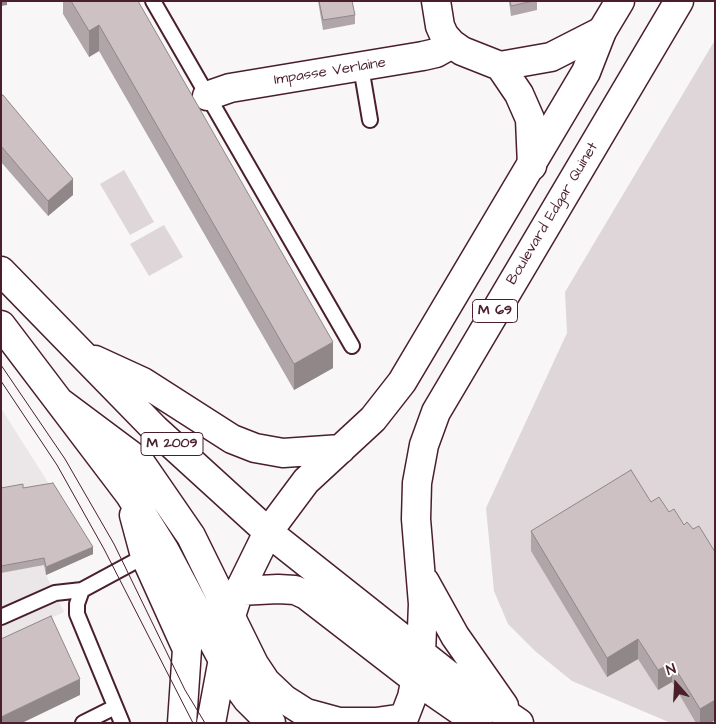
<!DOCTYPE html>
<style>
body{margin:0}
#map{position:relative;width:716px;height:724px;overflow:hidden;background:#f8f6f7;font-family:"Architects Daughter",sans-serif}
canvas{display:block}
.frame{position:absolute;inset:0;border:2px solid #4a1f2b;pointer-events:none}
.north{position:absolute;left:651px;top:659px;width:50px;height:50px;-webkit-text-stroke:4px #fff;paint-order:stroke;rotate:341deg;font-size:14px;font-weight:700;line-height:20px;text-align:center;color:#4a1f2b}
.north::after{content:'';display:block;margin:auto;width:18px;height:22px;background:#4a1f2b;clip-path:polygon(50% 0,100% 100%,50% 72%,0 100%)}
</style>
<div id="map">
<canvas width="716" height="724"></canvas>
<div class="frame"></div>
<div class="north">N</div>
</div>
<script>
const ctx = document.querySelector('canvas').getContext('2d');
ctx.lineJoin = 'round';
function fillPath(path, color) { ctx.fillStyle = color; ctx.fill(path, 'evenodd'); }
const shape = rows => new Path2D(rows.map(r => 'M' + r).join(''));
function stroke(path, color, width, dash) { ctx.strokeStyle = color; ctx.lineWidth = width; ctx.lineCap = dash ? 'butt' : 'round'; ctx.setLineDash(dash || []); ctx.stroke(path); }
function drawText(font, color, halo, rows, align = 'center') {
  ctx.font = font + ' "Architects Daughter",sans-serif'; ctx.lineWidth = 4.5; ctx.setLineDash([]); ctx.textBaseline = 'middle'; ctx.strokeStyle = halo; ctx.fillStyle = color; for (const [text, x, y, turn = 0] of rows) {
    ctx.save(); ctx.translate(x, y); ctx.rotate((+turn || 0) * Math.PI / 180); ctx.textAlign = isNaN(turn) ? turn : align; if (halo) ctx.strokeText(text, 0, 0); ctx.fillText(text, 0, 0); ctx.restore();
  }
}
const built = shape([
 [1,408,93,554,46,575,64,612,1,641]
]);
const green = shape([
 [715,40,715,723,671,723,572,681,535,651,508,624,494,591,486,508,567,333,565,292],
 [124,170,154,222,130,235,100,184],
 [164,225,183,257,149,276,130,244]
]);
const lane = shape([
 [153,1,352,346],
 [361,67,370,120],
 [82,590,77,604,77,614,122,723],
 [1,617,55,593,82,590,145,556],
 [83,723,115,707]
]);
const street = shape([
 [436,1,440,26,444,35,452,44,462,51,500,66,551,57,602,31],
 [500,66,519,94,530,119,532,166],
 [207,96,230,88,423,56,436,53,452,44]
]);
const primary = shape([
 [1,271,155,429,268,532,446,673,519,723],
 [1,325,130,495,165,551,234,681,247,699,271,723],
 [95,360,143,382,232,439,255,448,283,453,341,449],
 [61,403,140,462,191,536,254,664,266,682,284,699,306,713,339,722,376,722,404,718],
 [134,515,145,556,187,649,182,723],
 [425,582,455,636,504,706],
 [239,591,278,589,295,590,306,595,416,680,478,723],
 [211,723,231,616,239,591,268,532,306,481,373,419,402,382,586,72,602,31,620,1],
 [402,723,412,697,421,653,423,604,416,519,417,483,424,445,436,412,679,1]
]);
const tram = shape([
 [1,365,65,459,114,544,185,690,205,723],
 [1,381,57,465,104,549,193,723]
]);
const wall = shape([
 [63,1,138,1,333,368,294,390,99,51,89,57,63,14],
 [318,1,352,1,355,15,355,24,323,30],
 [509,1,537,1,537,10,511,16],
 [1,95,73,195,48,216,1,162],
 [1,488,23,488,93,554,46,575,44,565,1,573],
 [651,502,669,512,684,525,693,529,715,552,715,720,710,723,696,723,672,682,658,690,638,659,607,677,531,551,531,531]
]);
const shadedWall = shape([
 [1,1,7,1,7,5,1,6],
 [99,25,99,51,89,57,89,31],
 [73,179,73,195,48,216,48,201],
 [333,342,333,368,294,390,294,364],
 [93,547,93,554,46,575,46,567],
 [638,639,638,659,607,677,607,658],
 [672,663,672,682,658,690,658,670],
 [80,679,80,695,22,723,1,723,1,717],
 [715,700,715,720,710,723,700,723,700,709]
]);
const building = shape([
 [71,1,138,1,333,342,294,364,99,25,89,31,71,1],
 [319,1,352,1,355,15,323,20,319,1],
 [510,1,533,1,511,6,510,1],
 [1,95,3,95,73,179,48,201,1,146,1,95],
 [631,470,651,502,659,497,669,512,674,509,684,525,687,522,693,529,699,526,715,552,715,700,700,709,672,663,658,670,638,639,607,658,531,531,631,470],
 [53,483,93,547,46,567,44,558,1,566,1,488,23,484,23,488,53,483],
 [51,616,80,679,1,717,1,639,51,616]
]);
const shields = [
 [495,311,45],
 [172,444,62]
];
const shieldNames = [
 ["M 69",495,311],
 ["M 2009",172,444]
];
const streetNames = [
 ["Impasse Verlaine",330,72,-9],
 ["Boulevard Edgar Quinet",553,214,-59]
];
fillPath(built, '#ebe6e8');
fillPath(green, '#ded6d9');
stroke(lane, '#4a1f2b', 18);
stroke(street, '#4a1f2b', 31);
stroke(primary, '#4a1f2b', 31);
stroke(lane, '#fff', 14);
stroke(street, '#fff', 28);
stroke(primary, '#fff', 28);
stroke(tram, '#4a1f2b', 1);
fillPath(wall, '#b0a6a9');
fillPath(shadedWall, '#908789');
fillPath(building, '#cdc1c4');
stroke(building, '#908789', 1);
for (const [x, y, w] of shields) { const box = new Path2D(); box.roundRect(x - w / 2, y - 11.5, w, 23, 4); ctx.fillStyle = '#fff'; ctx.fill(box); stroke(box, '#4a1f2b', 1); }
drawText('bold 14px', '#4a1f2b', null, shieldNames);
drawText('15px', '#4a1f2b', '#fff', streetNames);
</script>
